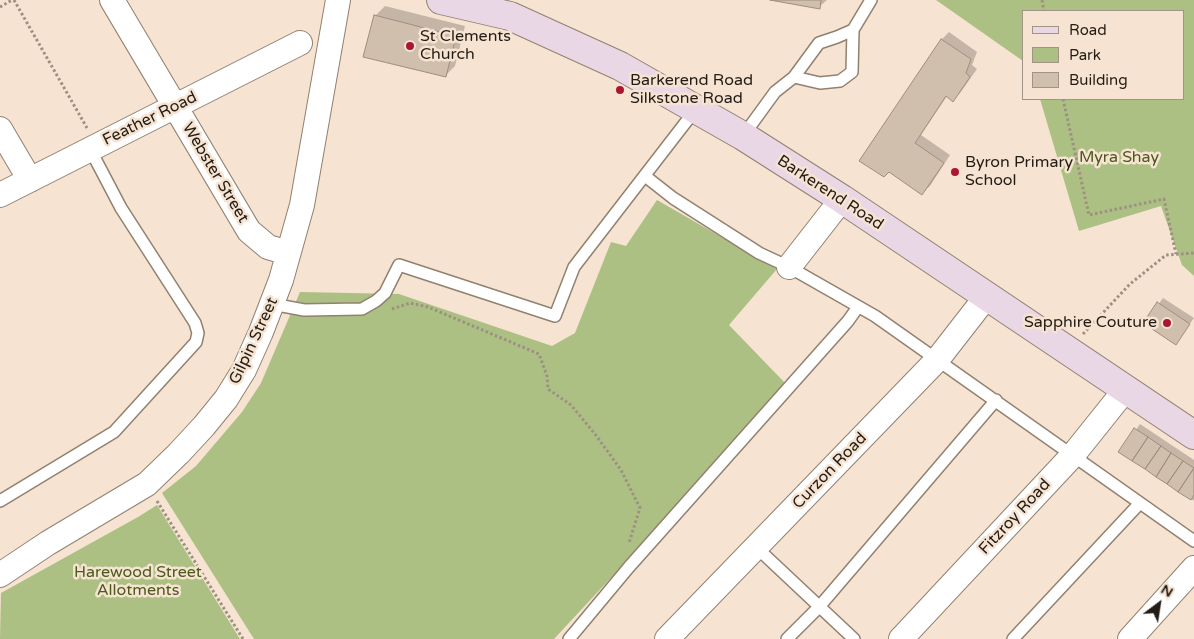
<!DOCTYPE html>
<style>
body{margin:0}
#map{position:relative;width:1194px;height:639px;overflow:hidden;background:#f6e3d1;font-family:"Varela Round",sans-serif}
canvas{display:block}
.legend{position:absolute;left:1022px;top:10px;width:162px;height:90px;box-sizing:border-box;background:#f6e3d1;border:1px solid #a19386;margin:0;padding:6px 9px;list-style:none;font-size:15px;color:#221c15}
.legend li{display:flex;align-items:center;gap:10px;height:25px}
.legend b{width:25px;border:1px solid #a19386}
.north{position:absolute;left:1134px;top:579px;width:50px;height:50px;-webkit-text-stroke:4px #f6e3d1;paint-order:stroke;rotate:31deg;font-size:14px;font-weight:700;line-height:20px;text-align:center;color:#221c15}
.north::after{content:'';display:block;margin:auto;width:18px;height:22px;background:#221c15;clip-path:polygon(50% 0,100% 100%,50% 72%,0 100%)}
</style>
<div id="map">
<canvas width="1194" height="639"></canvas>
<ul class="legend">
<li><b style="height:6px;background:#ead7e5"></b>Road</li>
<li><b style="height:14px;background:#acc084"></b>Park</li>
<li><b style="height:14px;background:#d0bfad"></b>Building</li>
</ul>
<div class="north">N</div>
</div>
<script>
const ctx = document.querySelector('canvas').getContext('2d');
ctx.lineJoin = 'round';
function fillPath(path, color) { ctx.fillStyle = color; ctx.fill(path, 'evenodd'); }
const shape = rows => new Path2D(rows.map(r => 'M' + r).join(''));
function stroke(path, color, width, dash) { ctx.strokeStyle = color; ctx.lineWidth = width; ctx.lineCap = dash ? 'butt' : 'round'; ctx.setLineDash(dash || []); ctx.stroke(path); }
function drawText(font, color, halo, rows, align = 'center') {
  ctx.font = font + ' "Varela Round",sans-serif'; ctx.lineWidth = 5; ctx.setLineDash([]); ctx.textBaseline = 'middle'; ctx.strokeStyle = halo; ctx.fillStyle = color; for (const [text, x, y, turn = 0] of rows) {
    ctx.save(); ctx.translate(x, y); ctx.rotate((+turn || 0) * Math.PI / 180); ctx.textAlign = isNaN(turn) ? turn : align; if (halo) ctx.strokeText(text, 0, 0); ctx.fillText(text, 0, 0); ctx.restore();
  }
}
const green = shape([
 [936,0,1194,0,1194,276,1182,265,1161,206,1079,231,1040,99,1183,99,1183,11,1023,11,1023,61],
 [657,200,777,269,729,325,786,384,633,554,554,639,254,639,162,493,196,466,242,412,261,383,300,292,399,294,552,346,575,333,611,242,626,246],
 [157,505,240,639,0,639,1,593,138,517]
]);
const shadow = shape([
 [777,0,827,0,819,7],
 [385,6,465,26,455,66,445,76,375,16],
 [949,32,977,52,972,65,977,69,960,93,953,100,947,96,921,135,950,155,930,186,922,193,889,171,860,160,942,39],
 [1163,298,1194,318,1176,343,1145,323],
 [1140,424,1194,460,1194,501,1120,452]
]);
const building = shape([
 [770,0,821,0,820,9,770,0],
 [374,15,456,36,446,77,363,57,374,15],
 [941,39,971,59,966,73,970,77,953,102,946,96,915,143,944,163,922,195,889,172,884,177,859,161,941,39],
 [1157,302,1190,324,1176,345,1143,323,1157,302],
 [1134,428,1148,437,1132,461,1118,452,1134,428],
 [1148,437,1161,446,1145,469,1132,461,1148,437],
 [1161,446,1171,453,1156,477,1145,469,1161,446],
 [1171,453,1183,461,1167,484,1156,477,1171,453],
 [1183,461,1194,468,1178,492,1167,484,1183,461],
 [1194,468,1194,495,1191,500,1178,492,1194,468]
]);
const path = shape([
 [14,0,87,128],
 [1042,0,1044,11],
 [0,7,12,0],
 [1063,99,1089,215,1164,199,1176,254],
 [392,309,410,303,428,307,539,354,547,376,548,389,571,405,595,434,621,470,640,508,629,543],
 [1083,334,1130,284,1166,255,1194,253],
 [157,501,243,639]
]);
const service = shape([
 [794,77,820,83,840,81,852,72,853,30],
 [743,136,775,92,794,77,819,43,837,37,853,30,871,0],
 [645,176,673,198,759,253,789,267,875,316,1194,541],
 [272,304,304,310,362,309,376,301,385,293,399,265,555,316,574,267,696,109],
 [0,501,114,432,196,342,198,333,195,323,121,208,90,149],
 [756,547,854,639],
 [569,639,629,567,848,321,858,307],
 [787,639,819,607,996,400],
 [1013,639,1140,503]
]);
const minor = shape([
 [112,0,249,231,268,247,288,253],
 [0,129,30,180],
 [0,195,300,43],
 [789,267,842,199],
 [0,575,48,543,147,484,179,453,204,426,226,399,244,370,261,332,281,280,302,205,338,0],
 [667,639,937,360,986,297],
 [901,639,1073,455,1125,390],
 [1130,639,1194,568]
]);
const secondary = shape([
 [441,0,510,16,620,66,743,136,842,199,1194,435]
]);
const markers = [
 [410,46,5,"#ab1634"],
 [620,90,5,"#ab1634"],
 [955,172,5,"#ab1634"],
 [1167,323,5,"#ab1634"]
];
const poiNames = [
 ["St Clements",420,37],
 ["Church",420,55],
 ["Barkerend Road",630,81],
 ["Silkstone Road",630,99],
 ["Byron Primary",965,163],
 ["School",965,181],
 ["Sapphire Couture",1157,323,"right"]
];
const streetNames = [
 ["Feather Road",150,119,-26],
 ["Webster Street",215,173,59],
 ["Barkerend Road",830,193,33],
 ["Gilpin Street",254,341,-65],
 ["Curzon Road",830,471,-46],
 ["Fitzroy Road",1015,517,-47]
];
const parkNames = [
 ["Myra Shay",1119,158],
 ["Harewood Street",138,573],
 ["Allotments",138,591]
];
fillPath(green, '#acc084');
fillPath(shadow, '#0003');
fillPath(building, '#d0bfad');
stroke(building, '#9f8e7d', 1);
stroke(service, '#918170', 14);
stroke(minor, '#918170', 26);
stroke(secondary, '#918170', 30);
stroke(path, '#9d9082', 3, [2.5, 2.5]);
stroke(service, '#fff', 11);
stroke(minor, '#fff', 24);
stroke(secondary, '#ead7e5', 28);
for (const [x, y, r, color] of markers) { const dot = new Path2D(); dot.arc(x, y, r, 0, 2 * Math.PI); ctx.fillStyle = color; ctx.fill(dot); stroke(dot, '#f6e3d1', 2); }
drawText('16px', '#221c15', '#f6e3d1', poiNames, 'left');
drawText('16px', '#221c15', '#f6e3d1', streetNames);
drawText('16px', '#4a5b1c', '#f6e3d1', parkNames);
</script>
